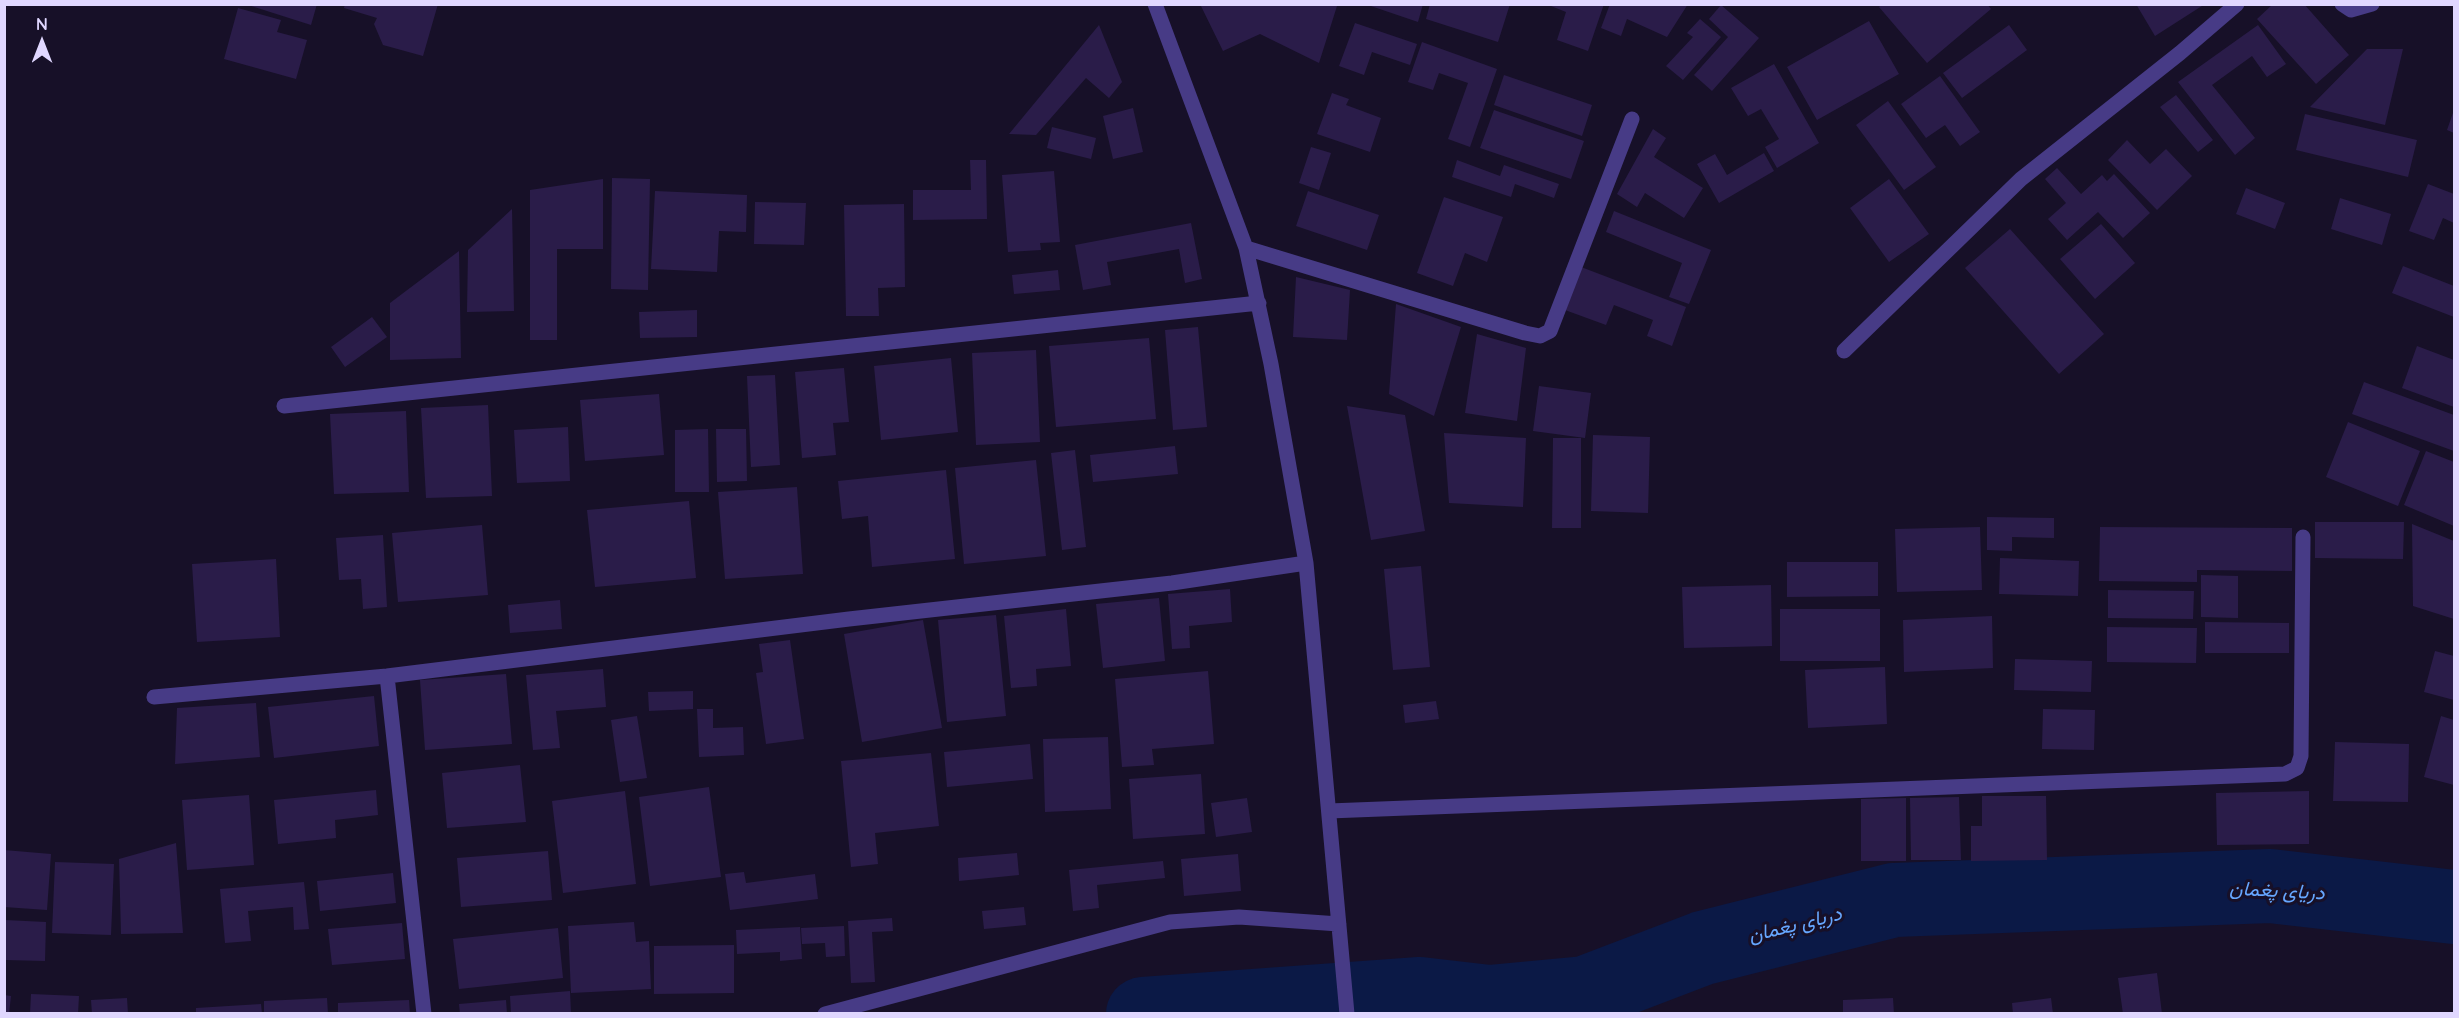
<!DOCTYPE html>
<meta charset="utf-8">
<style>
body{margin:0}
#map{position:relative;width:2459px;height:1018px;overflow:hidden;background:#171028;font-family:Quicksand,sans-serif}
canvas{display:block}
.frame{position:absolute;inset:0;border:6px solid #e0d7ff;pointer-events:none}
.north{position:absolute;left:12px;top:12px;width:60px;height:60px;-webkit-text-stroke:4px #171028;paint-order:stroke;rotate:0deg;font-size:16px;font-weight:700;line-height:24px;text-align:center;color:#e0d7ff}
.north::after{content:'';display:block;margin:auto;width:21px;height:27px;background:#e0d7ff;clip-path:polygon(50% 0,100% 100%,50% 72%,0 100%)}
</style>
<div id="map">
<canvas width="2459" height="1018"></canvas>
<div class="frame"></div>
<div class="north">N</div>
</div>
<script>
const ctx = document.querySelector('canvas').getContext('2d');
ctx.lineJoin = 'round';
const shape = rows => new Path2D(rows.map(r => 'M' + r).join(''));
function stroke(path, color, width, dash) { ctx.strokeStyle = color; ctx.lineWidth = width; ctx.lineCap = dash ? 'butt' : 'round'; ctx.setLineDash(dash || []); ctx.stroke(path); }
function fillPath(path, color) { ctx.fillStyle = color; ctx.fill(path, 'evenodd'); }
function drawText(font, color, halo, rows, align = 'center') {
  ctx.font = font + ' Quicksand,Vazirmatn,sans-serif'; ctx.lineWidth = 6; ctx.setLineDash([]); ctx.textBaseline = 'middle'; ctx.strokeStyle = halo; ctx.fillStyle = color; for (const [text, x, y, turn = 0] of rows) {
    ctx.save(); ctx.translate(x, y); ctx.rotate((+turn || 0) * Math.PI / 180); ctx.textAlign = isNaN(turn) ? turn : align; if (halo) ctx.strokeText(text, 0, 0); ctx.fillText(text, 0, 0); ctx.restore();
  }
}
const river = shape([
 [1143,1014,1420,994,1489,1002,1585,993,1703,948,1894,900,2270,886,2454,907]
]);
const building = shape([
 [245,4,317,4,311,25],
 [345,4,438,4,423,56,383,45,374,24,377,18,344,8],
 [1200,4,1332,4,1337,6,1319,63,1260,34,1223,51],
 [1365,4,1423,4,1418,22],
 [1430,4,1510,4,1498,42,1426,19],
 [1546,4,1604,4,1588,51,1557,40,1566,12],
 [1610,4,1688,4,1667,37,1627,19,1621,36,1601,28],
 [1882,4,1987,4,1991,9,1927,63,1879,7],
 [2136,4,2205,4,2155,36],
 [2273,4,2304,4,2349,55,2316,84,2257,19],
 [1721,5,1759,38,1712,91,1694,75,1728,37,1709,19],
 [238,8,281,20,277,32,307,40,296,79,224,59],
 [1700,19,1721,37,1683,80,1666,66,1693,37,1687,33],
 [1869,21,1899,74,1817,120,1787,67],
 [1355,23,1417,44,1410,65,1372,52,1364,75,1339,66],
 [1099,25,1122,82,1109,98,1086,78,1036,135,1009,134],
 [2009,25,2027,50,1962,98,1943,73],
 [2258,25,2286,64,2267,77,2252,56,2212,85,2255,138,2235,155,2178,82],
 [1422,42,1497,69,1470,147,1448,139,1468,83,1439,73,1433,90,1408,82],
 [2367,49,2403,49,2385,125,2310,107],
 [1774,64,1819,143,1777,168,1765,147,1779,139,1761,109,1748,116,1731,88],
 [1504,75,1592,105,1582,136,1494,105],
 [1940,76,1980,132,1960,146,1945,125,1926,138,1901,104],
 [1332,93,1349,99,1346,105,1381,118,1370,152,1317,134],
 [2176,95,2213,140,2198,152,2160,107],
 [1888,101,1936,167,1904,190,1856,125],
 [1133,108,1143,152,1113,159,1103,116],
 [1494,110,1584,141,1571,179,1480,148],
 [2454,110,2454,133,2447,130],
 [2305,114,2417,140,2408,177,2296,150],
 [1052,127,1096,138,1091,159,1047,148],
 [1653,129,1666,138,1654,157,1703,188,1684,218,1645,193,1637,207,1617,194],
 [2127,140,2150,164,2166,149,2192,176,2157,210,2108,160],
 [1311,147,1331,153,1319,190,1299,183],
 [1764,153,1774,171,1719,203,1697,164,1715,154,1727,175],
 [970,160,986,160,987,219,913,220,913,190,971,190],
 [1457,160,1500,176,1504,165,1559,184,1554,198,1515,184,1511,197,1452,177],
 [2057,168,2081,194,2102,175,2107,181,2114,174,2150,213,2123,238,2098,212,2067,240,2048,219,2066,203,2045,179],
 [1054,171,1060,242,1040,243,1041,250,1008,252,1002,175],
 [612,178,650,179,648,290,611,289],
 [603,179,603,249,557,249,557,340,530,340,530,190],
 [1889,179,1929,234,1889,262,1850,208],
 [2428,184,2454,194,2454,223,2443,218,2434,240,2409,231],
 [2246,188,2285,203,2275,229,2236,214],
 [655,191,747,195,746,232,719,231,717,272,651,269],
 [1308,191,1379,215,1367,250,1296,226],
 [1444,197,1503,217,1487,262,1465,253,1453,286,1417,273],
 [2340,198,2391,214,2382,245,2331,229],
 [755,202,806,203,804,245,754,244],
 [904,204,905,287,878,288,879,316,846,316,844,205],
 [512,209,514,311,467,312,468,250],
 [1614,211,1711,250,1689,304,1669,297,1682,263,1606,232],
 [1191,223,1202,279,1185,283,1179,249,1107,262,1111,285,1083,290,1075,245],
 [2101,224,2135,263,2095,299,2060,259],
 [2010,229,2104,334,2059,374,1965,268],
 [459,251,461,358,390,360,390,303],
 [2403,266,2454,286,2454,317,2392,293],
 [1581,267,1686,307,1672,346,1647,336,1653,320,1614,305,1606,325,1565,310],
 [1058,270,1060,290,1014,294,1012,275],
 [1296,277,1350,290,1347,340,1293,337],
 [1396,304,1461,327,1434,416,1389,394],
 [697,310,697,337,640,338,639,312],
 [372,317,387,337,345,367,331,347],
 [1198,327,1207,427,1173,430,1165,330],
 [1477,334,1526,348,1517,421,1465,413],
 [1149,338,1156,419,1056,427,1049,346],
 [2417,346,2454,360,2454,407,2402,388],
 [1036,350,1040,442,976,445,972,353],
 [951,358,958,432,881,440,874,366],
 [844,368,849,422,833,423,836,455,802,458,795,372],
 [775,375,780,465,751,467,747,376],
 [2364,382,2454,415,2454,451,2352,414],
 [1539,386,1591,393,1585,438,1533,431],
 [659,394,664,455,585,461,580,400],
 [488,405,492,496,426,498,421,408],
 [1347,406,1405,415,1425,531,1371,540],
 [406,411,409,492,334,494,330,414],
 [2348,422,2420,451,2398,506,2326,477],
 [568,427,570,481,517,483,514,430],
 [708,429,709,492,675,492,675,430],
 [716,429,746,429,747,481,717,482],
 [1444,433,1526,438,1523,507,1449,503],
 [1593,435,1650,437,1648,513,1591,511],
 [1553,438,1581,438,1581,528,1552,528],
 [1175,446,1178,474,1093,482,1090,455],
 [1075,450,1086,547,1062,550,1051,453],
 [2426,451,2454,462,2454,526,2404,505],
 [1036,460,1046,556,964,564,955,468],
 [946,470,955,559,872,567,868,516,842,519,838,481],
 [797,487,803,574,725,579,718,492],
 [689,501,696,578,595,587,587,510],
 [1987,517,2054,518,2054,538,2012,537,2012,551,1987,550],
 [2315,522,2404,522,2403,559,2315,558],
 [2412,524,2454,541,2454,619,2413,606],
 [482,525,488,595,398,602,392,533],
 [1980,527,1982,590,1897,592,1895,529],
 [2100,527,2292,528,2292,571,2197,570,2197,582,2099,581],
 [383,535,387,607,363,609,361,579,339,580,336,538],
 [2000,558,2079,561,2078,596,1999,594],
 [276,559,280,637,197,642,192,564],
 [1787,562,1878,562,1878,596,1787,597],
 [1421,566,1430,667,1393,670,1384,569],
 [2201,575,2238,576,2238,618,2201,617],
 [1771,585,1772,646,1684,648,1682,587],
 [1230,589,1232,622,1189,626,1190,648,1172,649,1168,594],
 [2108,590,2194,591,2193,619,2108,618],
 [1159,598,1165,661,1103,668,1096,604],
 [560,600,562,629,510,633,508,605],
 [1066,609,1071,666,1036,669,1037,686,1011,688,1004,616],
 [1780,609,1880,609,1880,661,1780,661],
 [996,615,1006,716,947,722,938,620],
 [1992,616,1993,668,1904,672,1903,620],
 [923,620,942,728,862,742,844,634],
 [2205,622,2289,623,2289,653,2205,653],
 [2107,627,2197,628,2196,663,2107,662],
 [790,640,804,739,766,744,756,673,763,672,759,644],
 [2435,651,2454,656,2454,700,2424,692],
 [2015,659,2092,661,2091,692,2014,690],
 [1885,667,1887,724,1808,728,1805,670],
 [603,669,606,707,556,711,560,748,533,750,526,675],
 [1208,671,1214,744,1152,749,1154,765,1122,767,1115,679],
 [506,674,512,744,425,750,420,680],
 [693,691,693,709,649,711,648,692],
 [374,696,379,746,274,758,268,707],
 [1436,701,1439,719,1405,723,1403,705],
 [256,703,260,757,175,764,177,708],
 [697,709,713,709,713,728,743,727,744,755,699,757],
 [2043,709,2095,710,2094,750,2042,749],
 [637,716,647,778,620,782,611,720],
 [2441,716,2454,720,2454,785,2424,777],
 [1108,737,1111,809,1045,812,1043,739],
 [2335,742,2409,744,2408,802,2333,801],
 [1030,744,1033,779,947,787,944,752],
 [931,753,939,826,875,833,878,864,851,867,841,761],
 [520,765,526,822,447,828,442,773],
 [1201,774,1205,834,1133,839,1129,779],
 [709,787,721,877,650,886,639,797],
 [376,790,378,815,335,820,336,838,278,844,274,800],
 [625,791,636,884,563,893,552,801],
 [2309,791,2309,844,2217,845,2216,793],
 [249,795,254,865,187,870,182,800],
 [1982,796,2046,796,2047,860,1971,861,1971,826,1982,826],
 [1959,797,1961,860,1911,860,1910,798],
 [1247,798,1252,832,1216,837,1211,803],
 [1906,798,1906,861,1861,861,1861,799],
 [176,843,183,933,121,934,119,859],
 [4,850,51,854,47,910,4,907],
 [548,851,552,900,461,907,457,858],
 [1017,853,1019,875,959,881,958,858],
 [1238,854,1241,891,1184,896,1181,859],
 [1163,861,1165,878,1097,885,1099,908,1073,911,1069,870],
 [55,862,114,864,111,935,52,933],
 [744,872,746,883,815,874,818,899,730,910,725,874],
 [393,873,396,903,320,911,317,881],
 [304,882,309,929,294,930,293,907,248,911,251,941,225,943,220,889],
 [1024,907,1026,925,984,929,982,911],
 [892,918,893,931,872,932,875,982,851,983,848,921],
 [5,920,46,922,45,961,5,960],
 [634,922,636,942,649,941,651,989,571,993,568,926],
 [402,923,405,959,332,965,328,929],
 [844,926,845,956,826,957,825,943,802,944,801,928],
 [800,927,802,959,780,961,780,952,737,954,736,930],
 [558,928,563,978,459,989,453,939],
 [734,945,734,993,654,994,654,946],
 [2157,973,2162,1014,2123,1014,2118,978],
 [570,991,571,1014,511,1014,510,996],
 [31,994,79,996,78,1014,30,1014],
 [4,995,11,996,9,1014,4,1014],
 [127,998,128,1014,92,1014,91,1000],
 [327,998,328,1014,264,1014,264,1001],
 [1893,998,1894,1014,1843,1014,1843,1000],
 [2051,998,2053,1014,2013,1014,2012,1003],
 [409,1000,410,1014,338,1014,338,1003],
 [506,1000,507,1014,460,1014,459,1004],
 [261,1004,262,1014,196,1014,196,1008]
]);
const minor = shape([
 [1155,4,1246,248,1271,364,1306,563,1347,1014],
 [2342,4,2351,10,2372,4],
 [1246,248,1525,333,1540,336,1550,331,1632,119],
 [1844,351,2021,179,2180,53,2237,4],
 [284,406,1259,303],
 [387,676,424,1014],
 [154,697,387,676,849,619,1172,583,1306,563],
 [1329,811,2285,774,2297,768,2301,756,2303,537],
 [825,1014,1170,922,1239,917,1339,924]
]);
const waterNames = [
 ["دریای پغمان",2277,891,3],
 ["دریای پغمان",1795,925,-14]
];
stroke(river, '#0b1946', 74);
fillPath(building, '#2a1c49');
stroke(minor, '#473b86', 15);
drawText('italic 20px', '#66a6fe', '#171028', waterNames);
</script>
